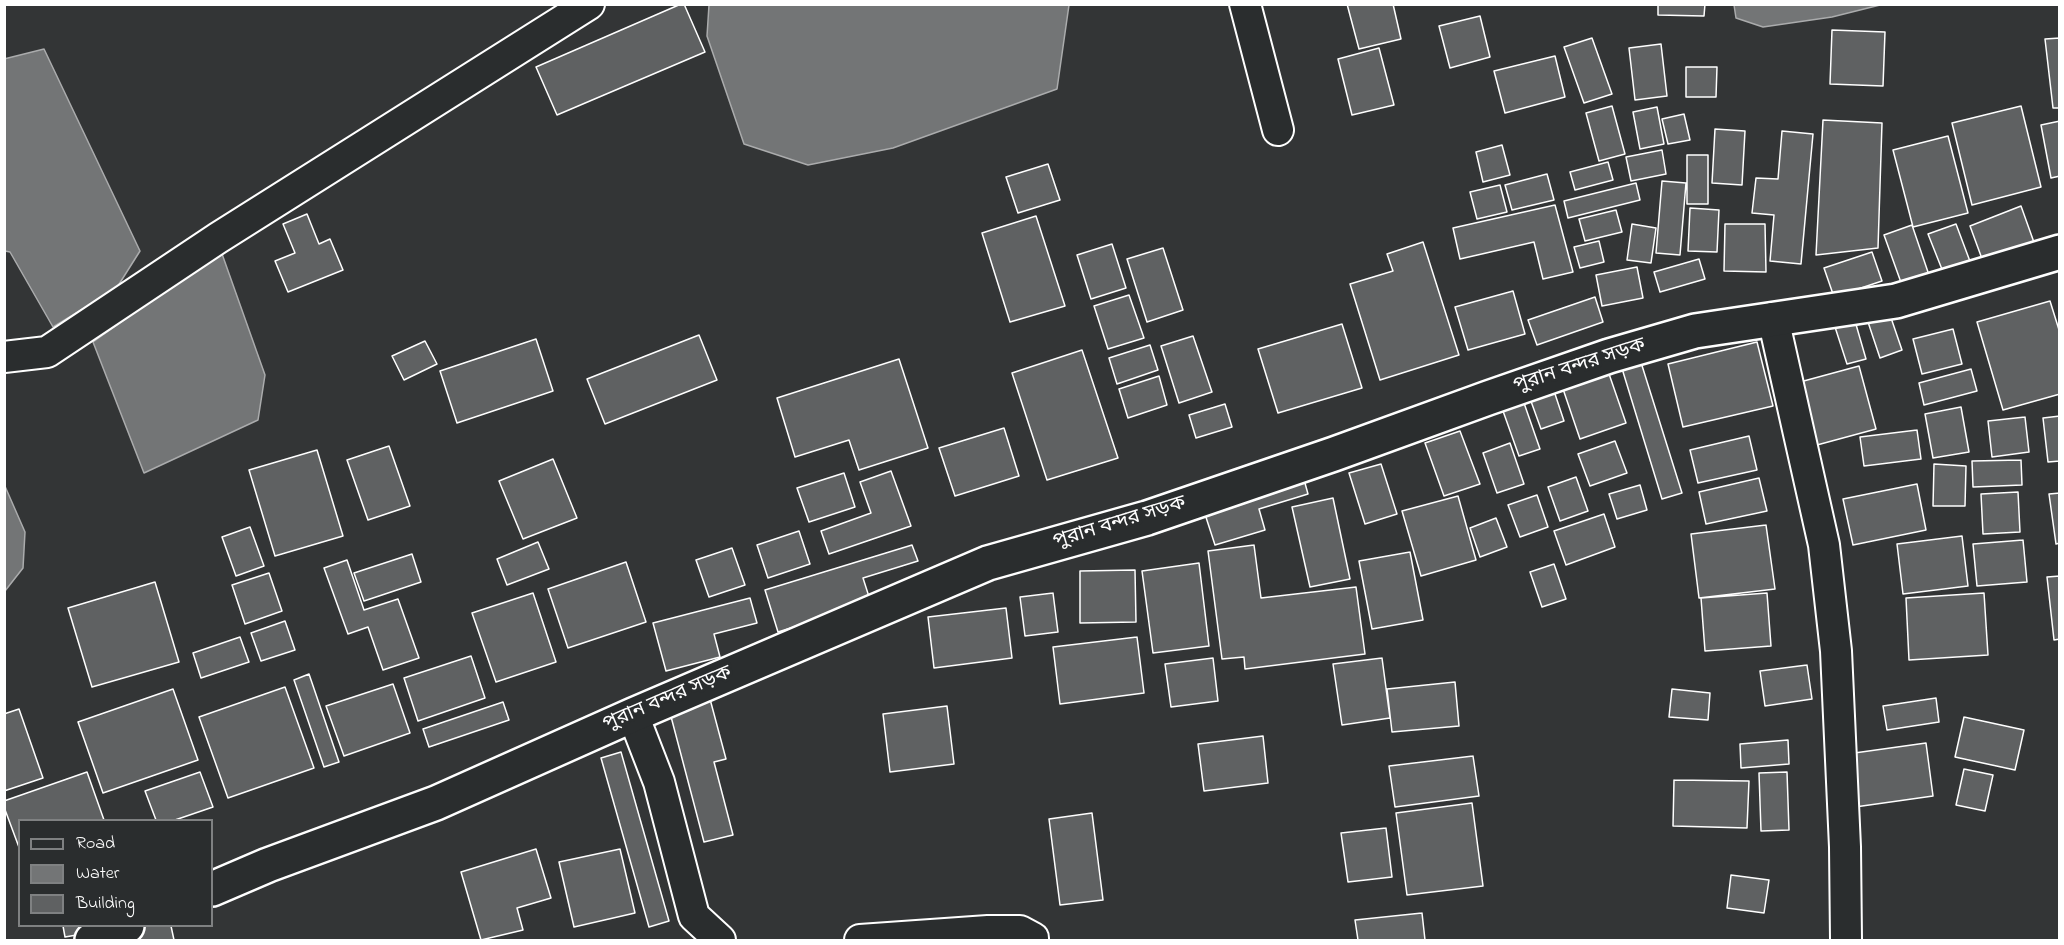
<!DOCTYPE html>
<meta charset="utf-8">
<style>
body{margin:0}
#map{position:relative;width:2064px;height:945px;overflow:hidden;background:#333536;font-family:"Indie Flower",sans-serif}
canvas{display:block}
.frame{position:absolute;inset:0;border:6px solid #fff;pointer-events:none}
.legend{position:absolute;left:18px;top:819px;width:195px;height:108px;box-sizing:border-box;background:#2a2d2e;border:2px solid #7f8182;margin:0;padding:8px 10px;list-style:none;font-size:18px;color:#fff}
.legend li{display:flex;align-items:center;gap:12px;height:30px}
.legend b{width:30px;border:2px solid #7f8182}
</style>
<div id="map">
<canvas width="2064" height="945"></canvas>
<div class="frame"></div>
<ul class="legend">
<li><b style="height:8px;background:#2a2d2e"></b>Road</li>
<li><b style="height:16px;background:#737576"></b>Water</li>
<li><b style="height:16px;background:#5f6162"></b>Building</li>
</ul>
</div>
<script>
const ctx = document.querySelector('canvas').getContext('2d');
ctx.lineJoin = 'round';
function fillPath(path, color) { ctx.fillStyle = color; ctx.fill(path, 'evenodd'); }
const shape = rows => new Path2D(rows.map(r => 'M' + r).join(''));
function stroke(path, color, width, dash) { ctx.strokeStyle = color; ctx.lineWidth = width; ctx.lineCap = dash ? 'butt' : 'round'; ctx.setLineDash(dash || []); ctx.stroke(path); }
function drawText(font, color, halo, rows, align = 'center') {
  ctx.font = font + ' "Indie Flower","Noto Sans Bengali",sans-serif'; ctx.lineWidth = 6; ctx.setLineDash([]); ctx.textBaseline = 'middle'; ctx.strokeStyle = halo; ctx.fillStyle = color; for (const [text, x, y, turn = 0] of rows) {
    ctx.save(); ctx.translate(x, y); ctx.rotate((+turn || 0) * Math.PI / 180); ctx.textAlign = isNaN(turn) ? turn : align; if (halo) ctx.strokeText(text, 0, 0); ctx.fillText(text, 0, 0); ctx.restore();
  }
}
const water = shape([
 [709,5,709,4,1069,5,1057,89,893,148,808,165,744,144,707,36,709,5],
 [1734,5,1734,4,1880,5,1832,17,1763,27,1736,18,1734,5],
 [44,49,140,251,116,289,53,327,10,252,5,251,4,59,44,49],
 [221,251,265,375,258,420,144,473,93,342,221,251],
 [4,484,25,532,23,568,5,591,4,484]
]);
const building = shape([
 [681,4,684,4,705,52,557,115,536,67,681,4],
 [1347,4,1393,4,1401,39,1359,49,1347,4],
 [1658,4,1705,4,1704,16,1658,15,1658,4],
 [1480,16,1490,57,1450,68,1439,26,1480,16],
 [1832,30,1885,32,1883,86,1830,84,1832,30],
 [1592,38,1612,94,1584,103,1564,47,1592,38],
 [2060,38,2060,108,2053,108,2045,39,2060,38],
 [1661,44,1667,96,1635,100,1629,48,1661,44],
 [1379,48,1394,105,1352,115,1338,59,1379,48],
 [1555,56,1565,97,1505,113,1494,71,1555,56],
 [1686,67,1717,67,1716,97,1686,97,1686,67],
 [1612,106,1625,154,1599,161,1586,113,1612,106],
 [2021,106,2041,187,1972,205,1952,123,2021,106],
 [1657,107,1664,144,1640,149,1633,112,1657,107],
 [1684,114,1690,140,1668,144,1662,119,1684,114],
 [1823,120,1882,123,1878,248,1816,255,1823,120],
 [2060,121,2060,176,2051,178,2041,125,2060,121],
 [1715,129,1745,131,1742,185,1712,183,1715,129],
 [1782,131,1813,134,1801,264,1770,261,1774,215,1752,213,1756,178,1778,179,1782,131],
 [1948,136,1968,213,1913,227,1893,150,1948,136],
 [1502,145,1510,175,1483,182,1476,152,1502,145],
 [1662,150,1666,174,1631,181,1626,157,1662,150],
 [1687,155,1708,155,1708,204,1687,204,1687,155],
 [1608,162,1613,180,1575,190,1570,172,1608,162],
 [1048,164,1060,200,1018,213,1006,177,1048,164],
 [1547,174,1554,200,1512,210,1505,185,1547,174],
 [1662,181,1686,183,1680,255,1656,253,1662,181],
 [1636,183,1640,200,1568,218,1564,201,1636,183],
 [1500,185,1507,212,1477,219,1470,192,1500,185],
 [1555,205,1573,272,1543,279,1534,242,1460,259,1453,228,1555,205],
 [2021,206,2036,248,1985,267,1970,226,2021,206],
 [1690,208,1719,210,1717,252,1688,251,1690,208],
 [1616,210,1622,232,1585,241,1579,219,1616,210],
 [307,214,319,244,330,239,343,270,288,292,275,261,295,253,283,224,307,214],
 [1036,216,1065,306,1010,322,982,233,1036,216],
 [1632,224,1656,228,1651,263,1627,260,1632,224],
 [1725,224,1765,224,1766,272,1724,271,1725,224],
 [1956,224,1974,272,1947,282,1928,234,1956,224],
 [1912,225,1930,278,1903,288,1884,235,1912,225],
 [1599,241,1604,262,1580,268,1574,247,1599,241],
 [1423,242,1459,355,1380,380,1350,284,1393,271,1387,254,1423,242],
 [1112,244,1126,288,1091,299,1077,255,1112,244],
 [1163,248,1183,310,1147,322,1127,259,1163,248],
 [1872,252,1882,281,1834,297,1824,268,1872,252],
 [1699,259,1705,279,1660,292,1654,272,1699,259],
 [1637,267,1643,298,1602,306,1596,275,1637,267],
 [1513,291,1525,334,1468,350,1455,307,1513,291],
 [1129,295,1144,338,1108,349,1094,306,1129,295],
 [1595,297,1603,322,1537,345,1528,320,1595,297],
 [2050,301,2060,333,2060,394,2003,410,1977,322,2050,301],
 [1889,312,1902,350,1880,358,1867,319,1889,312],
 [1855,321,1866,359,1847,364,1835,327,1855,321],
 [1342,324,1362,388,1278,413,1258,349,1342,324],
 [1953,329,1962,364,1922,374,1913,339,1953,329],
 [699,335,717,380,605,424,587,379,699,335],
 [1193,336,1212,392,1179,403,1161,346,1193,336],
 [536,339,553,391,457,423,440,371,536,339],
 [425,341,437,364,404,380,392,356,425,341],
 [1757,342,1773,406,1683,427,1668,364,1757,342],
 [1150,345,1158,370,1117,384,1109,358,1150,345],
 [1082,350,1118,458,1047,480,1012,373,1082,350],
 [1639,356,1682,493,1662,499,1620,362,1639,356],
 [899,359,928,448,859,470,849,440,795,457,777,398,899,359],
 [1859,366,1876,429,1817,445,1800,382,1859,366],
 [1971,369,1977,391,1924,405,1919,383,1971,369],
 [1608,371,1626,423,1580,439,1562,386,1608,371],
 [1159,376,1167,405,1128,418,1119,389,1159,376],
 [1552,385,1564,421,1541,429,1528,393,1552,385],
 [1524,403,1540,449,1519,456,1503,411,1524,403],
 [1225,404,1232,427,1196,438,1189,415,1225,404],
 [1961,407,1969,452,1933,458,1925,414,1961,407],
 [2060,416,2060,461,2048,462,2043,418,2060,416],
 [2025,417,2029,452,1992,457,1988,421,2025,417],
 [1004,428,1019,476,955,496,939,448,1004,428],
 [1917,430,1921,459,1864,466,1860,437,1917,430],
 [1460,431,1480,484,1444,496,1425,443,1460,431],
 [1749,436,1757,470,1698,483,1690,450,1749,436],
 [1615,441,1627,473,1590,486,1578,454,1615,441],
 [1510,443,1524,484,1497,493,1483,453,1510,443],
 [389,446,410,506,368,520,347,460,389,446],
 [317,450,343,536,275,556,249,470,317,450],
 [553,459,577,518,523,539,499,481,553,459],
 [2021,460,2022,485,1973,487,1972,461,2021,460],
 [1381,464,1397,514,1365,524,1349,473,1381,464],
 [1934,464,1966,466,1965,506,1933,506,1934,464],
 [891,471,911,526,829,554,821,531,871,513,860,482,891,471],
 [844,473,855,507,809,522,797,488,844,473],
 [1303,476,1308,494,1259,509,1265,530,1215,545,1202,505,1303,476],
 [1576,477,1588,511,1560,521,1548,487,1576,477],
 [1759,478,1767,511,1706,524,1699,492,1759,478],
 [1917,484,1926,530,1853,545,1843,499,1917,484],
 [1640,485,1647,510,1617,519,1609,494,1640,485],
 [2018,492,2020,532,1983,534,1981,494,2018,492],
 [2060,493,2060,543,2056,544,2049,494,2060,493],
 [1537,495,1548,527,1520,537,1508,505,1537,495],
 [1458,496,1476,560,1421,576,1402,511,1458,496],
 [1333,498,1350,579,1310,587,1292,507,1333,498],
 [1604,514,1615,547,1566,565,1554,531,1604,514],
 [1496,518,1507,547,1480,557,1470,528,1496,518],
 [1766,525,1775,589,1699,598,1691,534,1766,525],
 [250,527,264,566,236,576,222,537,250,527],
 [799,531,810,564,768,578,757,545,799,531],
 [1962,536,1968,586,1903,594,1897,544,1962,536],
 [2023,540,2027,582,1977,586,1973,544,2023,540],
 [538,542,549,569,507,585,497,559,538,542],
 [912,545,918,561,863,578,871,603,778,632,765,590,912,545],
 [1254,545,1261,598,1356,587,1365,654,1245,669,1244,657,1222,659,1208,551,1254,545],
 [732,548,745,585,709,597,696,560,732,548],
 [1410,552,1423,620,1372,629,1359,561,1410,552],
 [412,554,421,582,364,601,354,573,412,554],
 [347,560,364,610,398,599,419,658,383,670,368,627,348,634,324,568,347,560],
 [626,562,646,622,568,648,548,589,626,562],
 [1199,563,1209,646,1153,653,1142,571,1199,563],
 [1554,564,1566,599,1542,607,1530,572,1554,564],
 [1135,570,1136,622,1080,623,1080,571,1135,570],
 [269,573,282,611,245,624,232,585,269,573],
 [2060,576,2060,639,2054,640,2047,577,2060,576],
 [155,582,179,662,92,687,68,608,155,582],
 [533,593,556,662,496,682,472,613,533,593],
 [1053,593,1058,632,1025,636,1020,597,1053,593],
 [1767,593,1771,646,1705,651,1701,598,1767,593],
 [1984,593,1988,655,1909,660,1906,598,1984,593],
 [750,598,757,623,714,634,720,657,666,671,653,623,750,598],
 [1006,608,1012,658,934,668,928,617,1006,608],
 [285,621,295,650,261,661,251,633,285,621],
 [240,637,249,662,201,678,193,653,240,637],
 [1137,637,1144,693,1060,704,1053,647,1137,637],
 [471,656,485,698,418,721,404,678,471,656],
 [1213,658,1218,701,1171,707,1165,664,1213,658],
 [1382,658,1390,718,1342,725,1333,664,1382,658],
 [1807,665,1812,699,1765,706,1760,671,1807,665],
 [309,674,339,762,324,767,294,680,309,674],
 [1455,682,1459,726,1392,732,1387,689,1455,682],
 [393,684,410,733,344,756,326,706,393,684],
 [285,687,314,768,228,798,199,717,285,687],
 [173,689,198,760,103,793,78,722,173,689],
 [1672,689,1710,693,1708,720,1669,717,1672,689],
 [1936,698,1939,722,1887,730,1883,706,1936,698],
 [710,699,726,759,714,762,733,835,704,842,669,709,710,699],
 [503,702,509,720,429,747,423,729,503,702],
 [947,706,954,764,890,772,883,714,947,706],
 [19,709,43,778,4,791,4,714,19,709],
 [1964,717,2024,730,2015,770,1955,757,1964,717],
 [1263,736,1268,783,1204,791,1198,744,1263,736],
 [1788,740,1789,764,1741,768,1740,744,1788,740],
 [1926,743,1933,796,1848,808,1840,755,1926,743],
 [621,752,669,921,649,927,601,758,621,752],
 [1473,756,1479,796,1395,807,1389,766,1473,756],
 [1964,769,1993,775,1985,811,1956,805,1964,769],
 [87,772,104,820,20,820,20,850,4,807,4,801,87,772],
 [200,772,213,807,175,820,156,820,145,791,200,772],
 [1787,772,1789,830,1761,831,1759,773,1787,772],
 [1674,780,1749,781,1747,828,1673,826,1674,780],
 [1472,803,1483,886,1407,895,1396,813,1472,803],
 [1092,813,1103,900,1060,905,1049,819,1092,813],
 [1386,828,1392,877,1348,882,1341,833,1386,828],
 [536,849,551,898,517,908,523,930,481,940,461,872,536,849],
 [620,849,635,913,574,927,559,862,620,849],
 [1731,875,1769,880,1764,913,1727,908,1731,875],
 [1422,913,1425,940,1358,940,1355,920,1422,913],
 [63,926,104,926,105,930,65,937,63,926],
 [145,926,171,926,174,940,139,940,137,927,145,926]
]);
const minor = shape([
 [1245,4,1278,130],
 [1773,318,1824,545,1836,651,1845,847,1846,940],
 [4,357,47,352,218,238,589,4],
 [633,715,659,782,694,916,720,940],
 [860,940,988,931,1020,931,1033,938,1033,940]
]);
const tertiary = shape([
 [212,889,268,865,436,803,633,715,988,563,1147,518,1334,454,1488,398,1609,356,1695,331,1896,301,2060,252],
 [92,940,127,926]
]);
const streetNames = [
 ["পুরান বন্দর সড়ক",1580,367,-18],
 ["পুরান বন্দর সড়ক",1120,524,-17],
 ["পুরান বন্দর সড়ক",668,700,-23]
];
fillPath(water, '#737576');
stroke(water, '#abacad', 1.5);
fillPath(building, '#5f6162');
stroke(building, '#fff', 1.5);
stroke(minor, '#fff', 34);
stroke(tertiary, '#fff', 38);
stroke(minor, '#2a2d2e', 30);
stroke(tertiary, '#2a2d2e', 33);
drawText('20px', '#fff', '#2a2d2e', streetNames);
</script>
